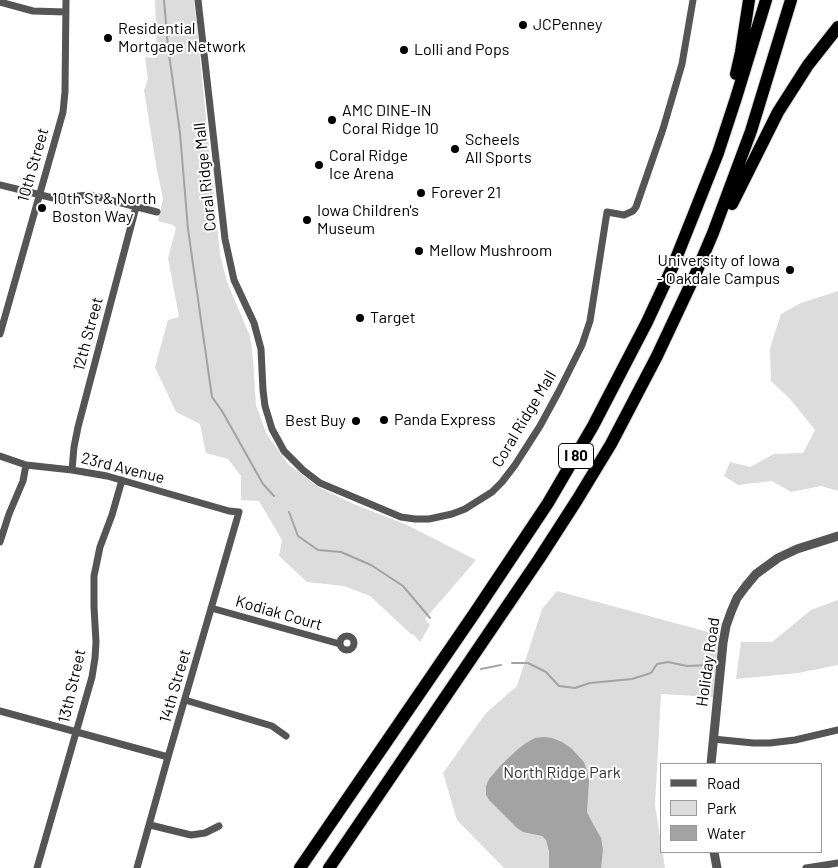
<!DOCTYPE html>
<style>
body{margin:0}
#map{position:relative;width:838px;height:868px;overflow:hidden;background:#fff;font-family:Barlow,sans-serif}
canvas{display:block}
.legend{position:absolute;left:660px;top:763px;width:162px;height:90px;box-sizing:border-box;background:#fff;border:1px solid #999;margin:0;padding:6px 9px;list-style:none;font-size:15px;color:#000}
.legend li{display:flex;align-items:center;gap:10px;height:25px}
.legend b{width:25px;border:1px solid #999}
</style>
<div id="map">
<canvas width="838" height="868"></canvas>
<ul class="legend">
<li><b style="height:6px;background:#555"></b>Road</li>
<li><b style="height:14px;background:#dcdcdc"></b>Park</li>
<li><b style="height:14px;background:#a3a3a3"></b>Water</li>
</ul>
</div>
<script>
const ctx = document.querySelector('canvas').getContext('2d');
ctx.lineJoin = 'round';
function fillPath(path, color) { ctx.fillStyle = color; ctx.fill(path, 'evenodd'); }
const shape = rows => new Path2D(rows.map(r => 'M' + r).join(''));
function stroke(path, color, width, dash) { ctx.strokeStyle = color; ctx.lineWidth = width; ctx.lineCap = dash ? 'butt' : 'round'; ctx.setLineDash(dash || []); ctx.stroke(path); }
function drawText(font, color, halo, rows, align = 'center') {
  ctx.font = font + ' Barlow,sans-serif'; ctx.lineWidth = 4; ctx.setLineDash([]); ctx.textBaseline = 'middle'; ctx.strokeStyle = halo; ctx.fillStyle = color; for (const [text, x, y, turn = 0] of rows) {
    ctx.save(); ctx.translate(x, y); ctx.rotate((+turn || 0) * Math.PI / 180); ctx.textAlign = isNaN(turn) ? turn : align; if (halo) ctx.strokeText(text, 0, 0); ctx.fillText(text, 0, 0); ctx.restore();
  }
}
const green = shape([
 [155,0,194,0,220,255,227,282,250,336,253,359,256,405,266,433,288,464,320,488,356,505,405,524,476,560,425,619,430,625,420,642,413,634,412,635,370,596,344,586,307,582,279,556,282,540,259,501,241,500,241,476,228,459,206,453,200,424,176,412,155,367,168,320,179,317,168,258,176,228,173,225,158,221,163,199,157,170,144,90,148,79,145,57,156,58,157,55],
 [838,291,838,491,821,486,791,492,772,481,738,485,724,476,730,462,750,467,774,454,803,453,815,430,790,399,771,381,770,348,781,314,801,303],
 [557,591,719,635,713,697,661,694,655,805,665,868,504,868,457,820,443,773,486,713,517,686,542,609],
 [838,600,838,665,798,673,736,679,741,642,772,642,811,610]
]);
const water = shape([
 [544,737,552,738,562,742,571,748,584,762,587,771,589,781,587,812,592,822,601,838,603,850,601,868,549,868,549,851,546,840,542,836,523,832,517,828,489,800,486,795,486,786,489,779,501,765,518,749,526,743,535,738]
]);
const stream = shape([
 [164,0,168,47,180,133,188,229,212,397,222,411,263,484,274,496],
 [289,512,298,536,318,550,341,552,371,565,403,586,430,618],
 [512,663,528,663,546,672,559,686,575,688,590,683,632,679,651,673,657,664,668,662,687,666,710,665],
 [481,669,501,665]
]);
const minor = shape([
 [198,0,225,239,234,280,254,323,261,349,263,390,265,406,272,429,284,451,303,470,320,483,401,517,415,519,429,519,452,514,465,509,492,492,502,482,515,465,540,426,559,391,582,345,590,321,607,212,624,215,633,211,636,207,663,129,682,64,693,0],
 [0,2,33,11,66,12],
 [0,185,53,198,90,195,157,212],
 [0,334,63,112,65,92,66,0],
 [0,456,26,465,72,470,107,476,229,511,239,512,168,757,137,868],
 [72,470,74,447,78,427,136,207],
 [0,542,9,514,23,481,26,465],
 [211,608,340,644],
 '340 643a7 7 0 1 1 14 0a7 7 0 1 1-14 0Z',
 [185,700,272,726,286,736],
 [0,711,168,757],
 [713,739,753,743,770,743,795,740,838,730],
 [150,825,191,835,205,833,219,826],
 [37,868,92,677,95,658,96,642,94,607,94,576,100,547,112,515,122,480],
 [806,868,838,863]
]);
const tertiary = shape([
 [711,764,723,643,726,626,731,612,737,598,746,586,756,574,778,558,797,549,838,536],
 [714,852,717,868]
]);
const motorway = shape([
 [736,74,741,52,749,0],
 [732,204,778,112,808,65,838,27],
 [300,868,474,614,548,503,593,426,647,322,673,266,695,211,718,153,736,98,766,0],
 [329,868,539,559,577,500,611,444,657,356,696,273,713,233,751,131,791,0]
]);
const markers = [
 [523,25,5,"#000"],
 [108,38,5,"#000"],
 [404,50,5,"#000"],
 [332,120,5,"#000"],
 [455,149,5,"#000"],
 [319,165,5,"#000"],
 [421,193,5,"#000"],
 [42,208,5,"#000"],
 [307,220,5,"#000"],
 [419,251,5,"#000"],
 [790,270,5,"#000"],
 [360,318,5,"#000"],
 [384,420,5,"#000"],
 [356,421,5,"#000"]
];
const shields = [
 [576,456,35]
];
const shieldNames = [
 ["I 80",576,456]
];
const poiNames = [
 ["JCPenney",533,25],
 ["Residential",118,29],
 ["Mortgage Network",118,47],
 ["Lolli and Pops",414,50],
 ["AMC DINE-IN",342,111],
 ["Coral Ridge 10",342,129],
 ["Scheels",465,140],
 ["All Sports",465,158],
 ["Coral Ridge",329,156],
 ["Ice Arena",329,174],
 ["Forever 21",431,193],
 ["10th St & North",52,199],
 ["Boston Way",52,217],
 ["Iowa Children's",317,211],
 ["Museum",317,229],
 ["Mellow Mushroom",429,251],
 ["University of Iowa",780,261,"right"],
 ["- Oakdale Campus",780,279,"right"],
 ["Target",370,318],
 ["Panda Express",394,420],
 ["Best Buy",346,421,"right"]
];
const streetNames = [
 ["10th Street",33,165,-74],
 ["Coral Ridge Mall",205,177,-96],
 ["12th Street",88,334,-75],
 ["Coral Ridge Mall",524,419,-59],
 ["23rd Avenue",123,468,14],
 ["Kodiak Court",279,613,16],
 ["Holiday Road",708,662,-82],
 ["13th Street",72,686,-77],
 ["14th Street",175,686,-74]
];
const parkNames = [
 ["North Ridge Park",562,773]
];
fillPath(green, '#dcdcdc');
fillPath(water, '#a3a3a3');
stroke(stream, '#a3a3a3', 2);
stroke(motorway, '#dbdbdb', 14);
stroke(minor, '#555', 7);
stroke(tertiary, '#555', 9);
stroke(motorway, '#000', 12);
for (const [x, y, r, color] of markers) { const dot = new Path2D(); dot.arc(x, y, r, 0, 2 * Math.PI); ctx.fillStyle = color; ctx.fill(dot); stroke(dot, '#fff', 2); }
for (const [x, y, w] of shields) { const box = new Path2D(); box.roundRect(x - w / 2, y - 12.5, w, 25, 4); ctx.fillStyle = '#fff'; ctx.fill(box); stroke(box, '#000', 1); }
drawText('bold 15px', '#000', null, shieldNames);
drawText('16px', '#000', '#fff', poiNames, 'left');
drawText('16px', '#000', '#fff', streetNames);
drawText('16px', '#333', '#fff', parkNames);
</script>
